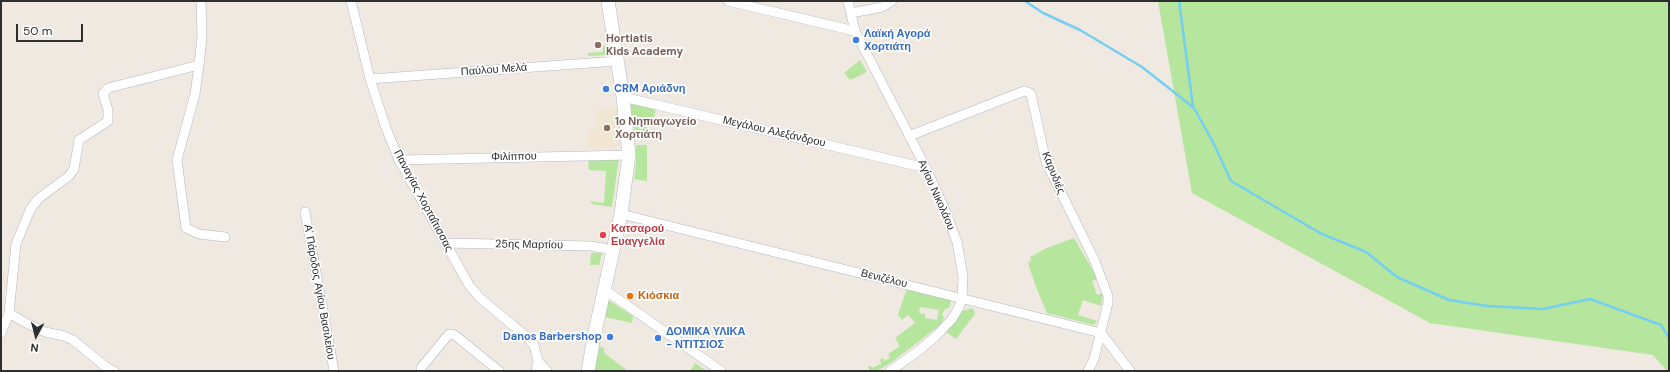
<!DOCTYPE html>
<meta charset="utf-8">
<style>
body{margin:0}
#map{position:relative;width:1670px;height:372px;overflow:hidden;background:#efe9e1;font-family:"DM Sans",sans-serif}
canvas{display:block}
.frame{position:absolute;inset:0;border:2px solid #2e2e2e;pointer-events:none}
.north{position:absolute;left:16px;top:316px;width:40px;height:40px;-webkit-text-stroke:3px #fff;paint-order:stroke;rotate:187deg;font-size:11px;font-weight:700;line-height:16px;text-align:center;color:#2e2e2e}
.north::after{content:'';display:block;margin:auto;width:14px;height:18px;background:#2e2e2e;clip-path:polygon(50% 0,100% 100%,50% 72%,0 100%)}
.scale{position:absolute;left:16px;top:24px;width:67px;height:18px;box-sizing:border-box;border:2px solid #2e2e2e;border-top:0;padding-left:5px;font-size:12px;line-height:14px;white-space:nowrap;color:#2e2e2e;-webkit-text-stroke:3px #fff;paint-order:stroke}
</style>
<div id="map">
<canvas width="1670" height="372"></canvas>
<div class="frame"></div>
<div class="north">N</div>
<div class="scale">50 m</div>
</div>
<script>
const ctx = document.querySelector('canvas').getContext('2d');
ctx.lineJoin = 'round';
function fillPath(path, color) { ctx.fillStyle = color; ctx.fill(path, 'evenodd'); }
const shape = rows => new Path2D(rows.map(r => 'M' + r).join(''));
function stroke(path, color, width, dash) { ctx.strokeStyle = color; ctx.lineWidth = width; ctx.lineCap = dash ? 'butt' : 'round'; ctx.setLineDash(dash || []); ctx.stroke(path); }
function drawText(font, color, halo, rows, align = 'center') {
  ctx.font = font + ' "DM Sans",sans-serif'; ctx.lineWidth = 3.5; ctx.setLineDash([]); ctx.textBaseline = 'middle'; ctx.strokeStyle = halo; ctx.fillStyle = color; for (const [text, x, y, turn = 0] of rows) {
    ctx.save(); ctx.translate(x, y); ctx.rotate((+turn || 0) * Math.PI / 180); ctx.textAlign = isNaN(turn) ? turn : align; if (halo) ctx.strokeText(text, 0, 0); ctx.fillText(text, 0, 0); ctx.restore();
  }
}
const education = shape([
 [617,108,617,124,618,125,620,146,588,148,587,131,595,130,595,111]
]);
const green = shape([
 [1158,1,1669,1,1669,371,1667,371,1653,355,1430,323,1192,193],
 [606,45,607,55,588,56,588,53,603,52,603,46],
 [860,60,867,72,850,80,844,73],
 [630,104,656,107,653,122,647,124,647,140,636,139],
 [636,145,647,145,647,181,634,179,636,165],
 [619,158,612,207,592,204,590,201,604,203,606,171,589,170,588,159],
 [1074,238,1098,279,1092,281,1097,295,1103,293,1101,306,1083,300,1078,315,1097,321,1094,325,1047,313,1036,287,1028,263,1031,260,1030,257,1047,248],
 [591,253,602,253,599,265,590,265],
 [907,288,948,297,951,301,949,308,945,309,942,315,944,318,940,325,892,362,877,371,870,371,868,366,871,366,872,368,881,364,880,359,883,358,884,361,890,358,888,354,900,346,895,338,915,323,908,315,902,320,898,315],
 [920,307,939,310,937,320,925,318,925,314,919,313],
 [608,300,633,316,632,323,605,317],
 [973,308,975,314,956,339,946,332,962,311],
 [599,346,604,348,604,353,628,371,595,371],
 [695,363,707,371,690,371]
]);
const stream = shape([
 [1025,1,1043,13,1080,30,1142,67,1194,108,1214,144,1231,181,1320,233,1366,252,1397,277,1449,300,1487,306,1543,309,1590,299,1661,325,1669,338],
 [1179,1,1193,107]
]);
const street = shape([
 [351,1,370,79,386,128,399,160,469,285,480,298,528,338,534,345,538,361,547,371],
 [728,1,855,31],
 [848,1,855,31,926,168,946,212,957,242,963,276,962,299,958,309,952,319,936,336,917,352,890,371],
 [851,13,882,7,892,1],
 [199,65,195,94,177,160,186,228,199,234,225,237],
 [370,79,617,61],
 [623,97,926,168],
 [909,136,1024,91,1028,92,1031,94,1046,162,1094,259,1108,296,1108,303,1094,359,1088,371],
 [399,160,629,155],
 [305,212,334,371],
 [621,214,1101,333,1130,371],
 [445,243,591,246,613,250],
 [605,290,721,371],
 [9,313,24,322,45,332,64,336,73,340,106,367,114,371],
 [1,333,9,313,16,244,30,210,38,199,69,176,74,169,79,140,108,121,108,110,103,94,108,88,199,65,202,37,201,1],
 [421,368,449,334,452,334,456,336,499,371],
 [536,371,538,361]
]);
const secondary = shape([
 [588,371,595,332,621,214,629,155,623,97,608,1]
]);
const markers = [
 [856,40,4,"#3f7fe0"],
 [598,45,4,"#8d6e63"],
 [606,89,4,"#3f7fe0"],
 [607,128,4,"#8d6e63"],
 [603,235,4,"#e0444e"],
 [630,296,4,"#e8710a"],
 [610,337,4,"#3f7fe0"],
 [658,338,4,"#3f7fe0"]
];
const shopNames = [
 ["Λαϊκή Αγορά",864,34],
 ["Χορτιάτη",864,47],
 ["CRM Αριάδνη",614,89],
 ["ΔΟΜΙΚΑ ΥΛΙΚΑ",666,332],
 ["- ΝΤΙΤΣΙΟΣ",666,345],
 ["Danos Barbershop",602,337,"right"]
];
const educationNames = [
 ["Hortiatis",606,39],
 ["Kids Academy",606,52],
 ["1ο Νηπιαγωγείο",615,122],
 ["Χορτιάτη",615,135]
];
const streetNames = [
 ["Παύλου Μελά",494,70,-4],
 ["Μεγάλου Αλεξάνδρου",774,132,13],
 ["Φιλίππου",514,157,-1],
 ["Καρυδιές",1053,173,68],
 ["Αγίου Νικολάου",936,195,66],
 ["Παναγίας Χορταΐτισσας",423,201,62],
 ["25ης Μαρτίου",529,245,1],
 ["Βενιζέλου",884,279,14],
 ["Α' Πάροδος Αγίου Βασιλείου",319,292,80]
];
const healthNames = [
 ["Κατσαρού",611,229],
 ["Ευαγγελία",611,242]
];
const foodNames = [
 ["Κιόσκια",638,296]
];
fillPath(education, '#f0e6d1');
fillPath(green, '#b6e59e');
stroke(stream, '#75cff0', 2.5);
stroke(street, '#b4b7c1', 10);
stroke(secondary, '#b4b7c1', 14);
stroke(street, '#fff', 9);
stroke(secondary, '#fff', 13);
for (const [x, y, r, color] of markers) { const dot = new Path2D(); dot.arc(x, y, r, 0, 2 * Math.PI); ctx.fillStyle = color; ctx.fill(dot); stroke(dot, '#fff', 1.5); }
drawText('bold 11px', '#366cbe', '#fff', shopNames, 'left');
drawText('bold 11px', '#785e54', '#fff', educationNames, 'left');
drawText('11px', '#2e2e2e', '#fff', streetNames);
drawText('bold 11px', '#be3a42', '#fff', healthNames, 'left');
drawText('bold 11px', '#c56008', '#fff', foodNames, 'left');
</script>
